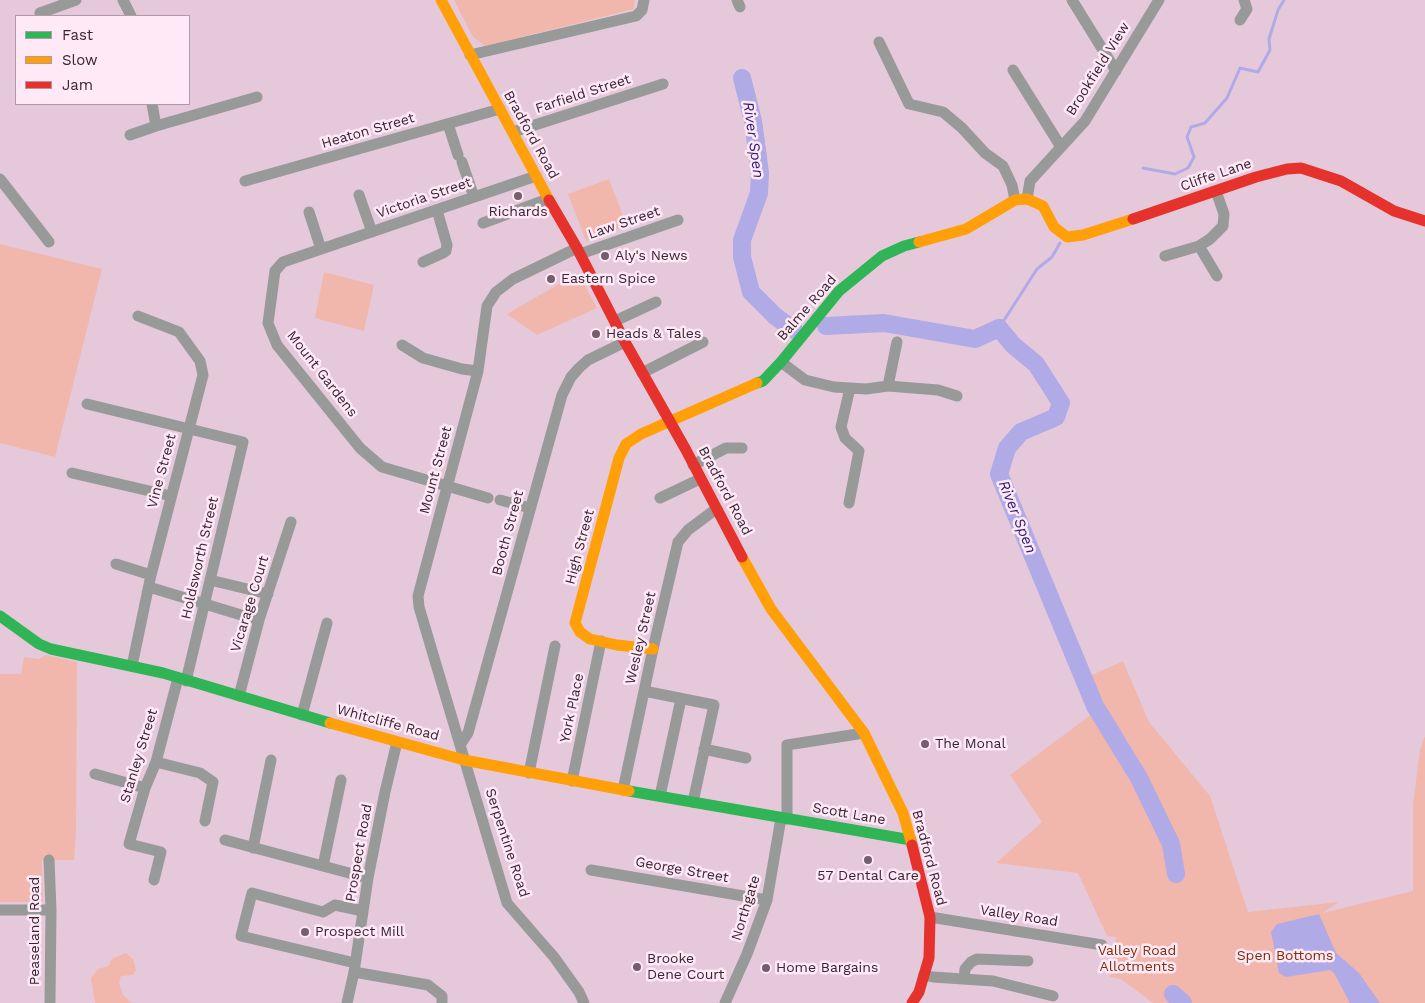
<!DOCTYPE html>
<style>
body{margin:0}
#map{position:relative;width:1425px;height:1003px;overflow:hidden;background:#e5c9da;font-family:"Work Sans",sans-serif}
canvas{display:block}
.legend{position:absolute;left:15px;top:15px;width:175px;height:90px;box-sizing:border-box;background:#ffe9f6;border:1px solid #af9ba7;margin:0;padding:6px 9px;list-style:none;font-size:15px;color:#382531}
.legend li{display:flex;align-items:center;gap:10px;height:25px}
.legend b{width:25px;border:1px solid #af9ba7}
</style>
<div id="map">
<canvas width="1425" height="1003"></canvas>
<ul class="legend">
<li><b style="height:6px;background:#30b455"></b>Fast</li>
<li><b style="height:6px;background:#ff9f0a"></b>Slow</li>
<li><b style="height:6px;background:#e5322d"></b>Jam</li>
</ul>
</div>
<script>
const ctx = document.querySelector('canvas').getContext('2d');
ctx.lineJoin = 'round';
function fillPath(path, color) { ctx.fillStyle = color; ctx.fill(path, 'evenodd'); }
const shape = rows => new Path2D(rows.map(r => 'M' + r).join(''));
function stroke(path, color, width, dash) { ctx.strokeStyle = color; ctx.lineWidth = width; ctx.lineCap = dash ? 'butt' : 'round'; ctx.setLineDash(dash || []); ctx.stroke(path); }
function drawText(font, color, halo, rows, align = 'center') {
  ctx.font = font + ' "Work Sans",sans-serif'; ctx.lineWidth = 5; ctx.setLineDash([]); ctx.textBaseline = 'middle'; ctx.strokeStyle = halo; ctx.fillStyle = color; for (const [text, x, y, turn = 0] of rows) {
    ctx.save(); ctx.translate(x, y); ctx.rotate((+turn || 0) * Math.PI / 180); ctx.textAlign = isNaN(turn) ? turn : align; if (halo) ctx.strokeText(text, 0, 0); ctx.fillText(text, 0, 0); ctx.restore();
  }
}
const green = shape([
 [454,0,635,0,634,9,485,46,473,37],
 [609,179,627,226,586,241,568,194],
 [0,244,102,269,55,457,0,443],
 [324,272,374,285,364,331,315,318],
 [578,273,597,308,537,335,507,314],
 [45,655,77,662,76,832,74,860,42,860,43,902,0,902,0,674,21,674,24,657,39,659],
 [1123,661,1149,722,1210,796,1248,912,1339,902,1322,913,1413,891,1413,805,1420,749,1425,736,1425,1003,1153,1003,1121,979,1110,977,1116,937,1107,936,1078,873,996,863,1042,822,1010,775,1092,714,1080,683,1094,674],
 [126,953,133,959,136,970,133,975,121,976,119,983,123,995,132,1003,95,1003,91,978,98,969,108,966,113,958]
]);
const water = shape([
 [1319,914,1336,953,1359,973,1380,1003,1350,1003,1334,973,1330,970,1286,977,1279,973,1271,932,1277,924]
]);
const stream = shape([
 [1143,168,1175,174,1188,168,1194,157,1187,137,1191,127,1205,123,1227,98,1240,68,1258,72,1270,50,1269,39,1278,10,1284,0],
 [999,328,1037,269,1052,257,1060,243]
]);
const river = shape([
 [742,78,753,121,760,173,759,193,742,240,742,257,751,292,775,316,794,330],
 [826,326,884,323,975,339,999,328,1013,345,1036,364,1061,403,1056,417,1021,432,1007,448,999,474,1095,706,1139,778,1171,844,1176,874],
 [1173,994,1183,1003]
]);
const street = shape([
 [123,0,131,16],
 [737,0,740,7],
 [1072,0,1116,71],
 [40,13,76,0],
 [1240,20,1247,9,1244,0],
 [879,42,909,104,943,112,962,128,985,153,1003,166,1012,185,1015,200],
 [470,55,636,16,642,10,644,0],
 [1013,70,1061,147],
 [152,104,156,126,257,97],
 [448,124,458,155],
 [513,132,663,84],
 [130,135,156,126],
 [462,162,474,197],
 [0,179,49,242],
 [245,181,500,109],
 [359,195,372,232],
 [1027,199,1030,181,1085,121,1159,0],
 [309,212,321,249],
 [483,223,548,199],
 [1199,246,1217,276],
 [577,248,513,279,496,292,487,306,478,371,418,596,419,607,507,903,554,957,579,992,584,1003],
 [580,254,678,220],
 [1165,256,1199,246,1210,239,1223,226,1224,214,1216,191],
 [423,262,443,253,446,251,447,245,437,210],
 [615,321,656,302],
 [402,345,423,358,462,369,478,371],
 [781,362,805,380,834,387,866,389,888,386,897,342],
 [642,373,703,342],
 [888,386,938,390,957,396],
 [87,404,243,442,186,681],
 [693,465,726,448,742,448],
 [72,473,171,496],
 [488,498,382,467,360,448,277,345,268,323,275,271,283,262,536,176],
 [660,498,700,479],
 [500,500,530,508],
 [849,503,859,451,845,438,841,427,850,388],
 [116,564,151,575],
 [210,580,268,594],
 [149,587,251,618],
 [132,666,151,575,203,375,200,361,179,332,138,316],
 [644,691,714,705,693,802],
 [239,696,259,620,291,522],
 [302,715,327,623],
 [460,745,468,733,562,395,571,377,579,368,588,360,625,342],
 [704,749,746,758],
 [156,762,200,773,213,782,205,821],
 [529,773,555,646],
 [95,774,145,788],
 [572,781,601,641],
 [623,790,653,649,678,542,688,530,716,509],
 [660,796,681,699],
 [787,819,787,745,864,733],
 [225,840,368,878],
 [253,848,271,760],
 [49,860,51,910,50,1003],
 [323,866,341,780],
 [591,870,767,900],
 [154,880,161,852,129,844,145,788,156,762,178,678],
 [0,910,51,910],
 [930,917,1102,945],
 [355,963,241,936,252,893,323,912,335,905,363,911],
 [354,972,428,985,442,996,442,1003],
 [924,975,933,977,993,981,1053,996],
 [964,979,965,969,971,962,977,959,1028,961],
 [347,1003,354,972,368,878,385,792,397,742],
 [725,1003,747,954,767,900,781,818]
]);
const fast = shape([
 [757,383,763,381,781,362,839,291,882,256,904,246,919,242],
 [0,616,39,644,51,649,163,673,330,723],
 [629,791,911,840]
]);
const slow = shape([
 [441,0,549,200],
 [919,242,966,229,1015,200,1027,199,1043,206,1054,227,1067,237,1083,235,1133,219],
 [742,557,771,609,864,733,903,813,912,845],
 [653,649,617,645,590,639,580,632,575,623,619,458,626,444,641,434,757,383],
 [330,723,464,760,629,791]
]);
const jam = shape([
 [549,200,577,248,625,342,686,450,742,557],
 [1133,219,1256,177,1287,169,1301,168,1341,181,1394,211,1425,221],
 [912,1003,919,992,929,958,930,917,912,845]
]);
const markers = [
 [518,196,5,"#755e6c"],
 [605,256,5,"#755e6c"],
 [551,279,5,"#755e6c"],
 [596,334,5,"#755e6c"],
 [925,744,5,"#755e6c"],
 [868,860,5,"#755e6c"],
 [305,932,5,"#755e6c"],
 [637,967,5,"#755e6c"],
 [766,968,5,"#755e6c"]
];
const streetNames = [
 ["Brookfield View",1098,69,-58],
 ["Farfield Street",583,94,-18],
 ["Heaton Street",368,131,-16],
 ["Bradford Road",531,135,61],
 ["Cliffe Lane",1216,175,-19],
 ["Victoria Street",424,198,-19],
 ["Law Street",624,223,-19],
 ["Balme Road",807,308,-49],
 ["Mount Gardens",322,374,52],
 ["Mount Street",436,470,-75],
 ["Vine Street",162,471,-75],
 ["Bradford Road",725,491,62],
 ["Booth Street",508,533,-75],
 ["High Street",580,547,-75],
 ["Holdsworth Street",200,558,-77],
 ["Vicarage Court",250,604,-73],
 ["Wesley Street",641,638,-77],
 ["York Place",572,708,-78],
 ["Whitcliffe Road",388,723,15],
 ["Stanley Street",139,756,-73],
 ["Scott Lane",849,814,10],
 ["Serpentine Road",507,843,72],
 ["Prospect Road",359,853,-80],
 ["Bradford Road",929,858,75],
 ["George Street",682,870,10],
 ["Northgate",746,908,-73],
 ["Valley Road",1019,916,9],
 ["Peaseland Road",35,931,-90]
];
const poiNames = [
 ["Richards",518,212,"center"],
 ["Aly's News",615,256],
 ["Eastern Spice",561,279],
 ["Heads & Tales",606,334],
 ["The Monal",935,744],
 ["57 Dental Care",868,876,"center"],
 ["Prospect Mill",315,932],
 ["Brooke",647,959],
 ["Dene Court",647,975],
 ["Home Bargains",776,968]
];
const parkNames = [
 ["Valley Road",1137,951],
 ["Allotments",1137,967],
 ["Spen Bottoms",1285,956]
];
const waterNames = [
 ["River Spen",753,140,82],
 ["River Spen",1017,517,68]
];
fillPath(green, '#f1b7ad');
fillPath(water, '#b0aae6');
stroke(stream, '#b0aae6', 3);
stroke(river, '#b0aae6', 18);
stroke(street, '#989a9a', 11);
stroke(fast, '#30b455', 11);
stroke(slow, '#ff9f0a', 11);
stroke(jam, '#e5322d', 11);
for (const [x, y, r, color] of markers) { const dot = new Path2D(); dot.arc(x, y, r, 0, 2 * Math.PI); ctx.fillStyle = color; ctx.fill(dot); stroke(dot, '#ffe9f6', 2); }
drawText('14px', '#382531', '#ffe9f6', streetNames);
drawText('14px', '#382531', '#ffe9f6', poiNames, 'left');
drawText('14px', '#7b2f0b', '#ffe9f6', parkNames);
drawText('italic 15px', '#2b1d76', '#ffe9f6', waterNames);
</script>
